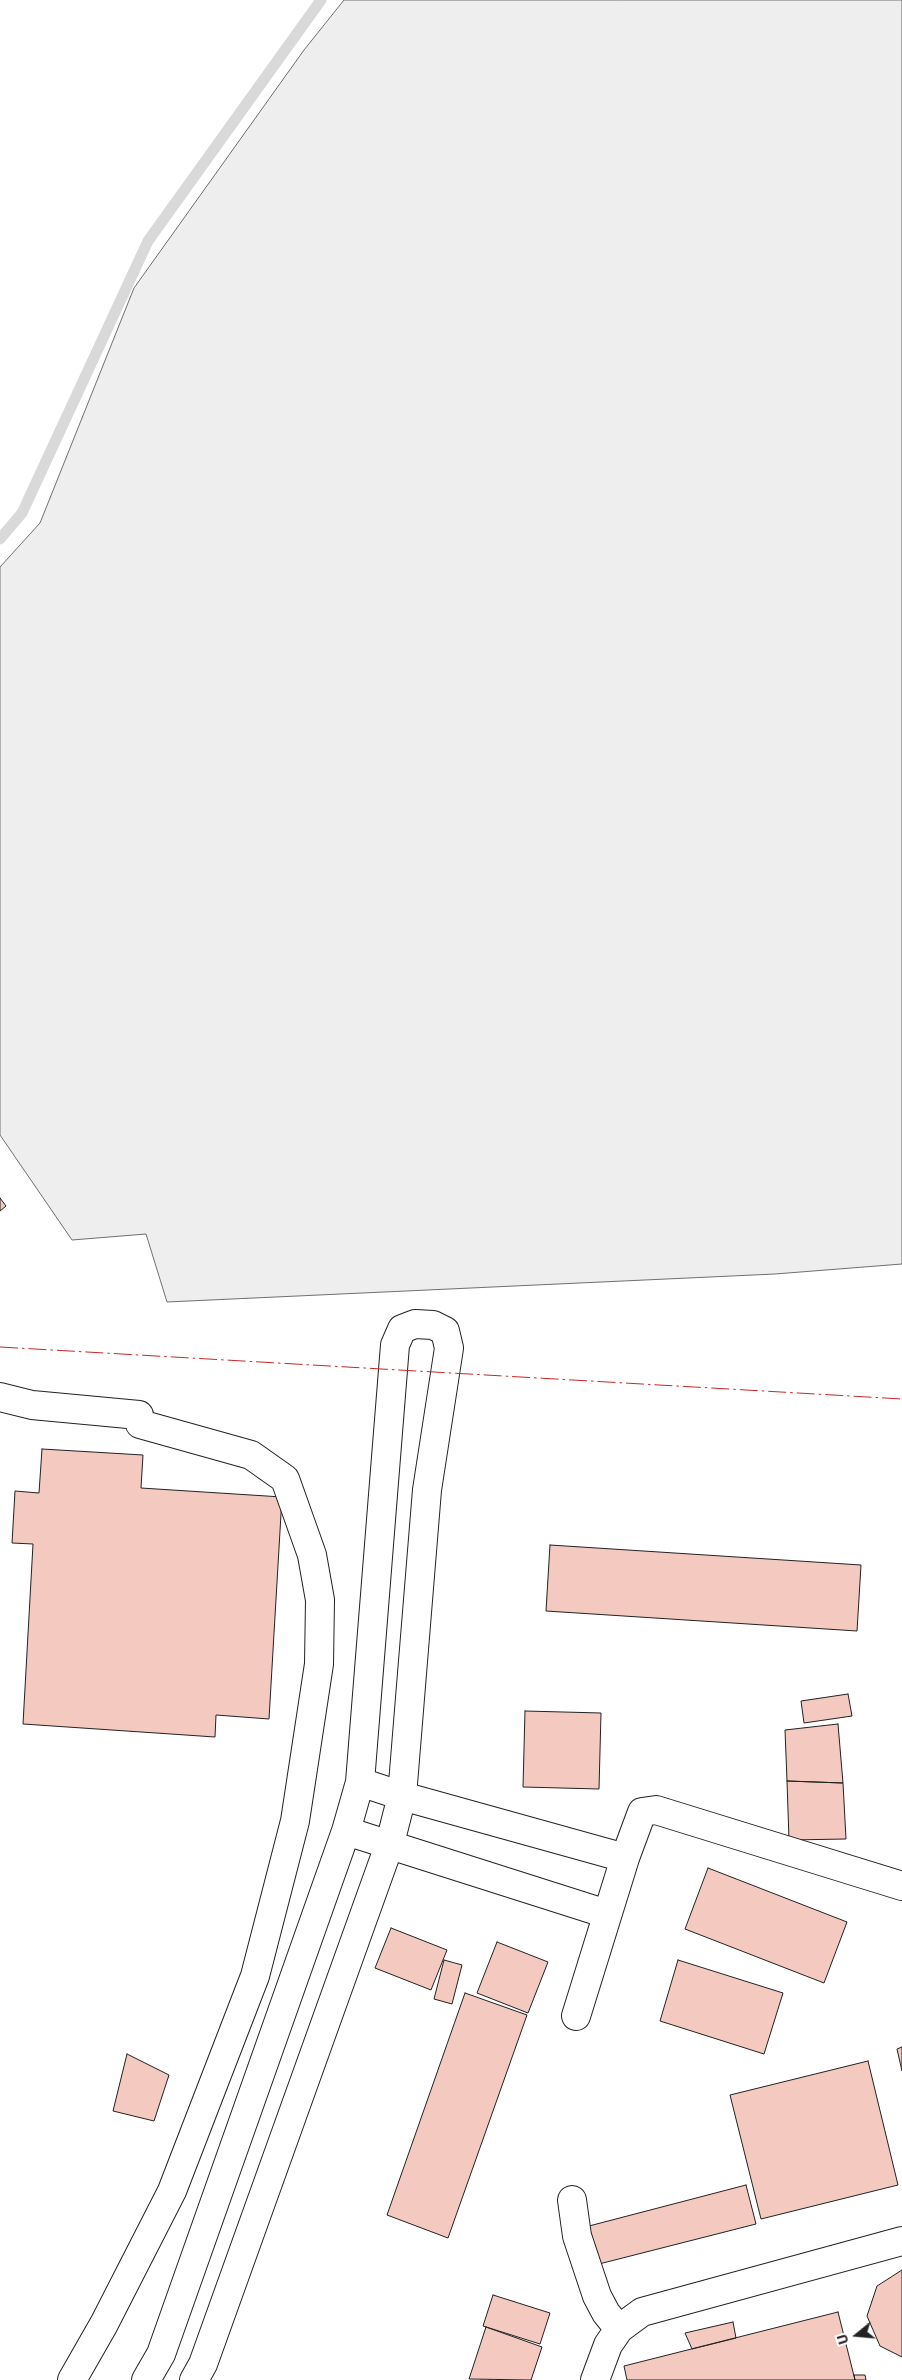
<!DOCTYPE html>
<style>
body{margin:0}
#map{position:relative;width:902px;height:2380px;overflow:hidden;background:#fff;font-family:"Exo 2",sans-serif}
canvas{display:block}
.north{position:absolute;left:832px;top:2310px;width:50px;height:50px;-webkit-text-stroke:4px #fff;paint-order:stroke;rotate:253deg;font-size:14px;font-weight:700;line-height:20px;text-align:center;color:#222}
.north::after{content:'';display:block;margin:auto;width:18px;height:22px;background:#222;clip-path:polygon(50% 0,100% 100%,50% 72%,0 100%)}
</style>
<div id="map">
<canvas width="902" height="2380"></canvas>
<div class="north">U</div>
</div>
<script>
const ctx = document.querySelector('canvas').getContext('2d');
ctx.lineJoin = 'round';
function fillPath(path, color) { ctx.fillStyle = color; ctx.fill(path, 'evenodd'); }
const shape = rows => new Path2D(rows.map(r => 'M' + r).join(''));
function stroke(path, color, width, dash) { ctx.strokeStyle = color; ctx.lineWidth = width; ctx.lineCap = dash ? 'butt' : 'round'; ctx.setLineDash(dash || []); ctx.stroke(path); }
const green = shape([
 [344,0,902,0,902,1264,775,1274,167,1302,146,1234,72,1240,0,1135,0,567,40,523,134,288,304,50,344,0]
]);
const stream = shape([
 [0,539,22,513,148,241,321,0]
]);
const building = shape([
 [0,1198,6,1206,0,1211,0,1198],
 [42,1449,143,1455,141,1488,282,1497,269,1719,216,1715,215,1737,23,1724,33,1544,12,1543,15,1491,39,1493,42,1449],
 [550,1545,861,1565,857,1631,546,1611,550,1545],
 [848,1694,852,1716,804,1723,801,1701,848,1694],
 [525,1711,601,1713,599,1789,523,1787,525,1711],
 [838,1724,843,1783,787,1781,785,1730,838,1724],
 [787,1781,843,1783,846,1839,789,1840,787,1781],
 [708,1868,847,1922,824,1983,685,1929,708,1868],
 [391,1928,447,1950,431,1990,375,1968,391,1928],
 [497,1942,548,1962,528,2013,477,1993,497,1942],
 [444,1960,462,1965,452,2004,434,1999,444,1960],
 [678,1960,783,1993,764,2054,660,2021,678,1960],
 [465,1993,527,2015,448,2238,387,2215,465,1993],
 [902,2047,902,2071,897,2049,902,2047],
 [127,2054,169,2075,154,2121,113,2111,127,2054],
 [868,2061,898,2185,761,2219,730,2095,868,2061],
 [746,2185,756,2224,599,2264,589,2226,746,2185],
 [902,2270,902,2357,880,2346,867,2316,877,2286,902,2270],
 [493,2295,550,2313,540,2344,483,2326,493,2295],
 [838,2312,855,2380,627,2380,624,2366,838,2312],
 [733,2322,736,2338,692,2349,685,2333,733,2322],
 [486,2327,542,2347,531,2380,469,2379,486,2327],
 [854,2375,865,2375,866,2380,855,2380,854,2375]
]);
const minor = shape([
 [0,1397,32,1405,139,1415,140,1424,251,1455,285,1479,312,1555,320,1600,319,1664,295,1821,255,1976,172,2191,104,2324,72,2380],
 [360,1782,402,1796,625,1858],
 [346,1831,607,1914],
 [576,2016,625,1858,642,1812,656,1810,902,1886],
 [572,2200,577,2236,597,2296,606,2313,619,2329],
 [146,2380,161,2354,346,1831,360,1782,395,1345,402,1329,415,1324,433,1325,445,1331,449,1348,427,1490,402,1796,390,1843,203,2364,194,2380],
 [595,2380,608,2345,619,2329,642,2312,902,2241]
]);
const power = shape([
 [0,1347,902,1399]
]);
fillPath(green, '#eee');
stroke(green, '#6f6f6f', 1);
stroke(stream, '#d9d9d9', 11);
fillPath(building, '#f3c9c0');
stroke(building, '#222', 1);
stroke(minor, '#222', 30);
stroke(minor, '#fff', 28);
stroke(power, '#c62828', 1, [18, 4, 2.5, 4]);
</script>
